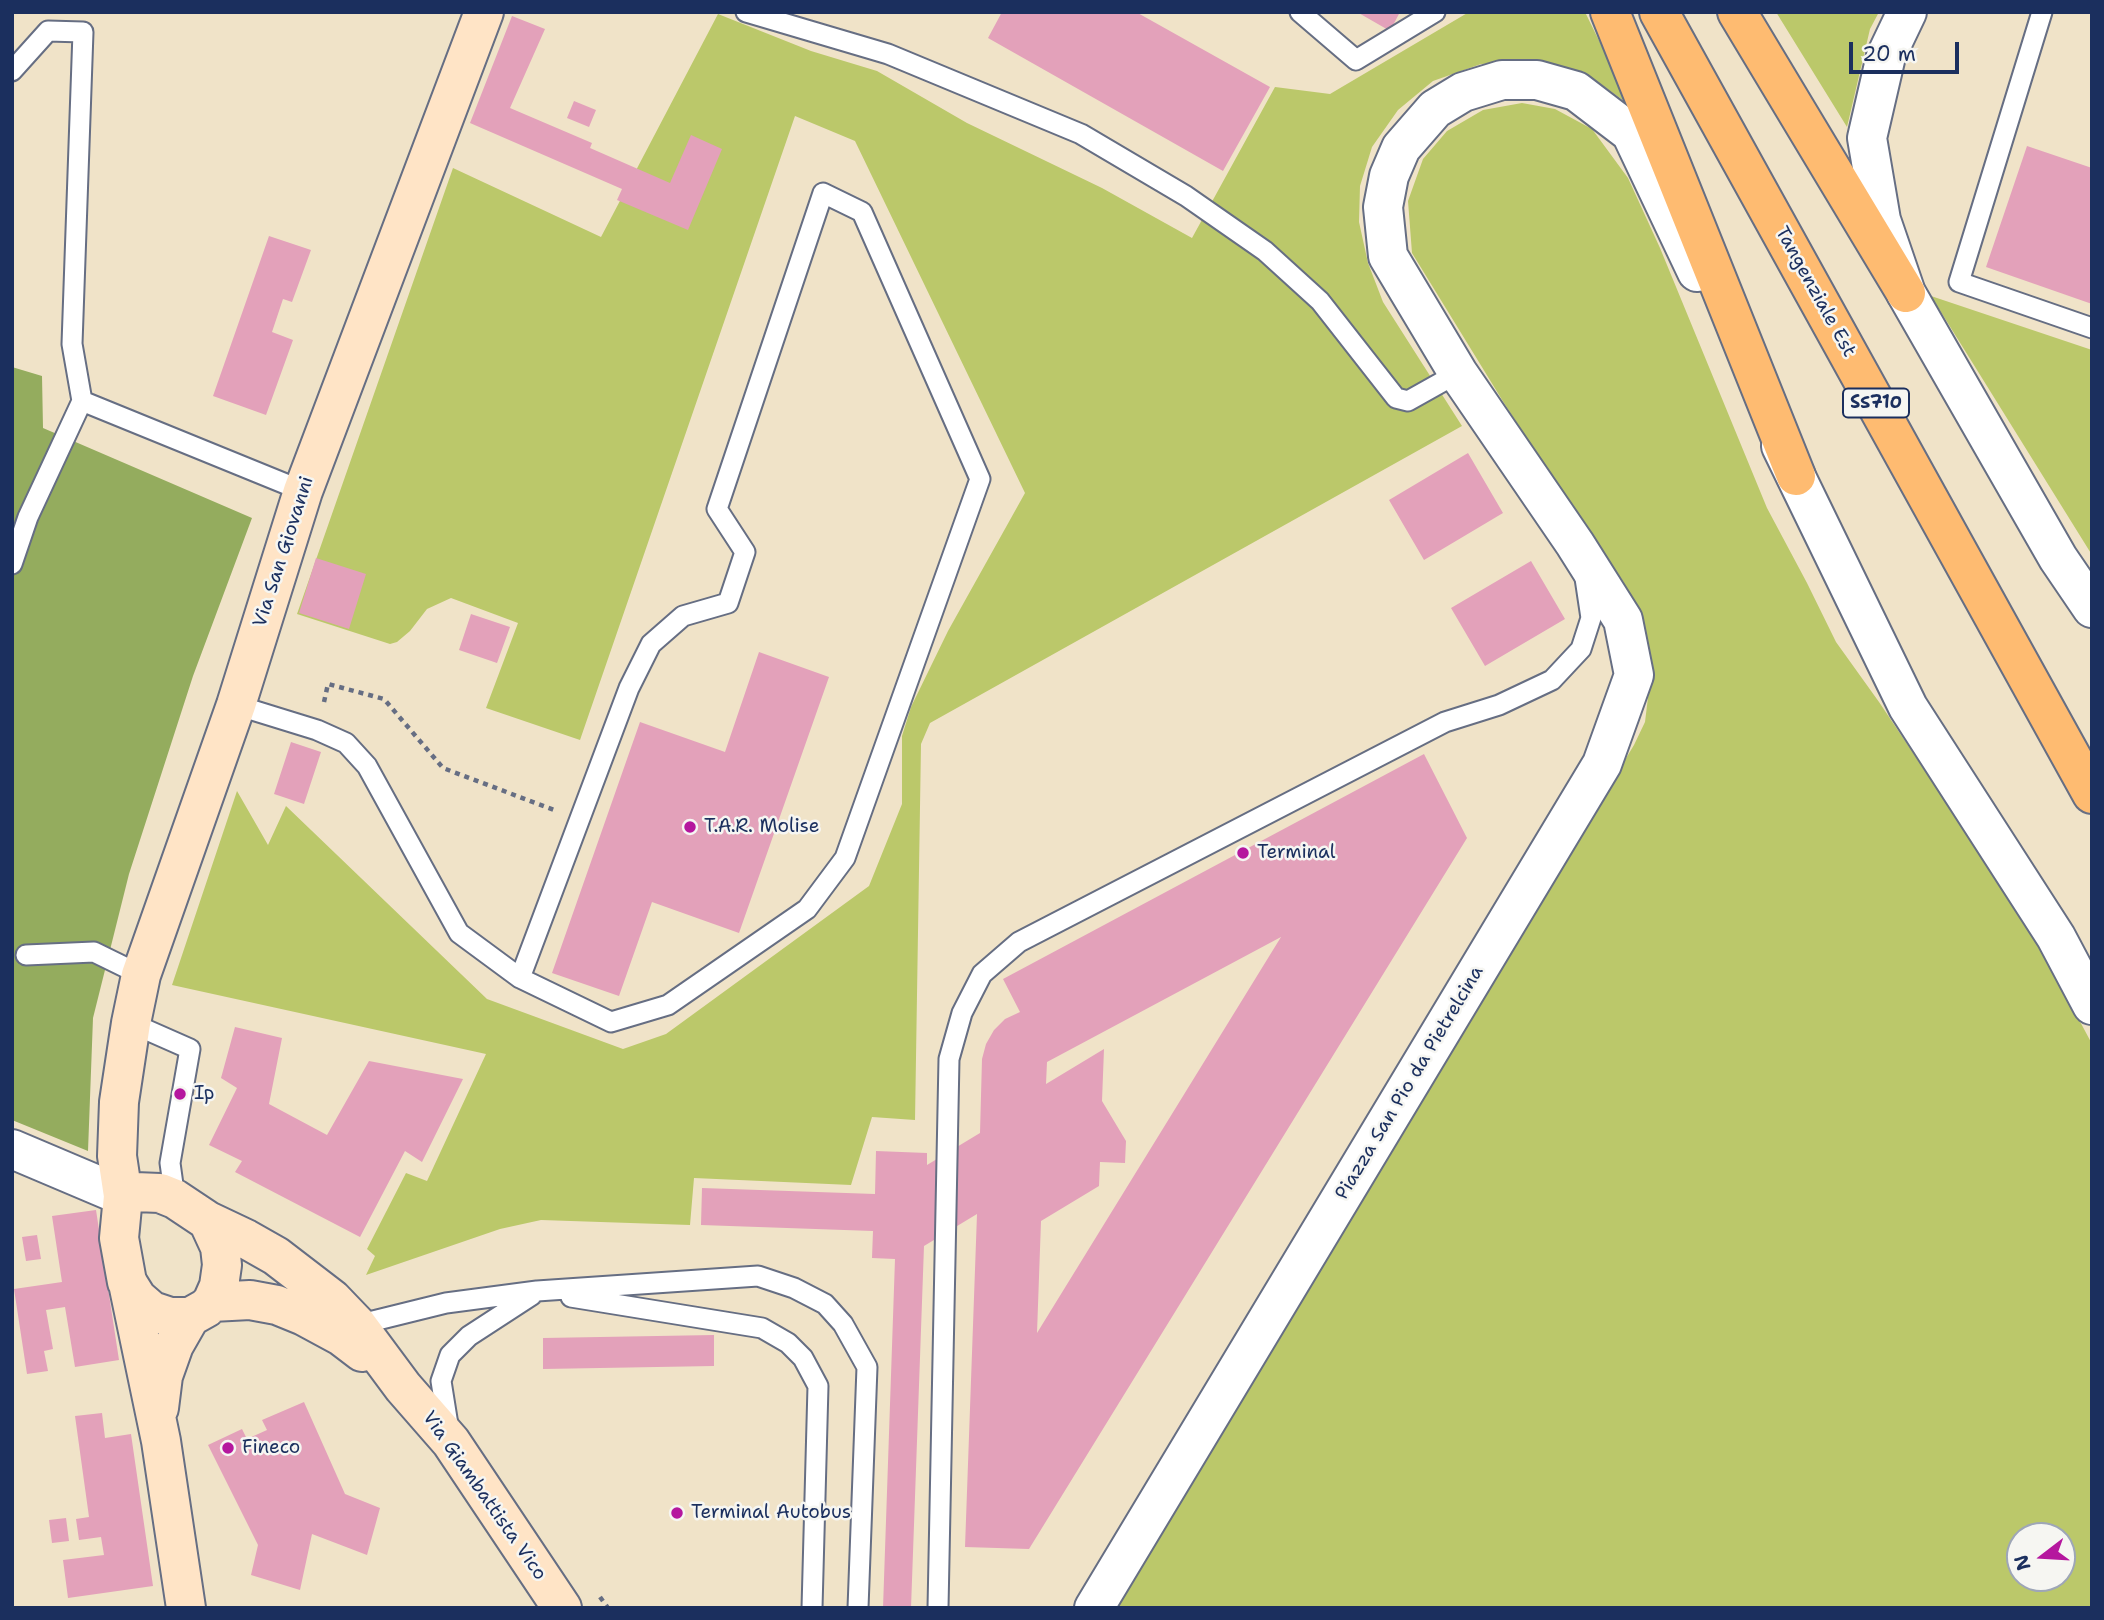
<!DOCTYPE html>
<html>
<head>
<meta charset="utf-8">
<style>
  body { margin:0 }
  #map { position:relative; width:2104px; height:1620px; overflow:hidden; background:#f0e3c8; font-family:"Shantell Sans",sans-serif }
  canvas { display:block }
  .frame { position:absolute; inset:0; border:14px solid #1b2f5e; pointer-events:none }
  .north { position:absolute; left:2006px; top:1522px; width:70px; height:70px; box-sizing:border-box; background:#f6f6f2; border:2px solid #9ea6b7; border-radius:50%; rotate:253deg; font-size:19px; font-weight:700; line-height:28px; text-align:center; color:#1b2f5e }
  .north::after { content:''; display:block; margin:auto; width:24px; height:32px; background:#b5179e; clip-path:polygon(50% 0,100% 100%,50% 72%,0 100%) }
  .scale { position:absolute; left:1849px; top:42px; width:110px; height:32px; box-sizing:border-box; border:4px solid #1b2f5e; border-top:0; padding-left:9px; font-size:21px; line-height:24px; white-space:nowrap; color:#1b2f5e; -webkit-text-stroke:5px #f6f6f2; paint-order:stroke }
</style>
</head>
<body>
<div id="map">
<canvas width="2104" height="1620"></canvas>
<div class="frame"></div>
<div class="north">N</div>
<div class="scale">20 m</div>
</div>
<script>
const g = document.querySelector('canvas').getContext('2d');
g.lineJoin = 'round';
function fillPath(path, color) {
  g.fillStyle = color;
  g.fill(path, 'evenodd');
}
function toPath(rows) {
  const path = new Path2D();
  for (const r of rows) {
    path.moveTo(r[0], r[1]);
    for (let i = 2; i < r.length; i += 2) path.lineTo(r[i], r[i + 1]);
  }
  return path;
}
function strokePath(path, color, width, dash) {
  g.strokeStyle = color;
  g.lineWidth = width;
  g.lineCap = dash ? 'butt' : 'round';
  g.setLineDash(dash || []);
  g.stroke(path);
}
function label(font, color, halo, rows, align = 'center') {
  g.font = font + ' "Shantell Sans",sans-serif';
  g.lineWidth = 5;
  g.setLineDash([]);
  g.textBaseline = 'middle';
  g.strokeStyle = halo;
  g.fillStyle = color;
  for (const [text, x, y, turn = 0] of rows) {
    g.save();
    g.translate(x, y);
    g.rotate((+turn || 0) * Math.PI / 180);
    g.textAlign = isNaN(turn) ? turn : align;
    if (halo) g.strokeText(text, 0, 0);
    g.fillText(text, 0, 0);
    g.restore();
  }
}
fillPath(toPath([
  [1469,12,1585,12,1631,106,1584,72,1536,62,1481,64,1433,81,1398,110,1372,147,1360,186,1359,222,1368,263,1383,302,1462,426,930,723,921,744,915,1120,872,1117,851,1185,694,1178,690,1225,541,1220,500,1229,366,1275,375,1256,367,1249,406,1173,427,1181,486,1054,172,985,237,791,268,845,286,806,487,999,623,1049,666,1034,869,886,902,804,902,736,911,707,948,631,1025,493,855,141,795,116,580,740,486,708,518,623,451,598,427,609,410,631,397,642,390,644,297,614,453,168,601,237,718,14,811,51,877,71,967,123,1102,188,1192,238,1275,87,1330,94],
  [1776,12,1879,12,1870,29,1847,127],
  [1522,103,1555,109,1592,129,1628,178,1660,248,1767,508,1807,583,1836,642,1879,702,1994,874,2053,971,2092,1044,2092,1608,1114,1608,1634,745,1645,722,1650,681,1645,633,1623,581,1587,531,1504,403,1412,253,1408,201,1423,159,1447,131,1483,110],
  [2020,1536,2062,1536,2062,1578,2020,1578],
  [1931,296,2092,350,2092,555]
]), '#bbc86a');
fillPath(toPath([
  [12,367,42,376,43,428,252,518,193,676,129,874,93,1018,88,1151,12,1120]
]), '#94ac5e');
fillPath(toPath([
  [1002,12,1136,12,1270,87,1223,171,988,38],
  [1357,12,1400,12,1390,31],
  [512,16,545,29,510,108,592,143,590,148,670,183,691,135,722,149,688,230,617,200,622,189,470,123],
  [574,101,596,110,589,127,567,118],
  [2027,146,2092,168,2092,304,1986,267],
  [269,236,311,250,292,302,283,299,272,332,293,340,266,415,213,396],
  [1468,453,1503,513,1424,560,1389,500],
  [316,558,366,574,349,629,299,613],
  [1531,561,1565,619,1485,666,1451,608],
  [471,614,510,627,497,663,459,650],
  [759,652,829,677,739,933,652,902,619,996,552,973,640,722,725,752],
  [291,742,321,752,304,804,274,794],
  [1424,754,1467,838,1029,1549,965,1547,977,1214,924,1246,911,1608,883,1608,895,1259,872,1258,873,1231,701,1225,702,1188,875,1194,876,1151,927,1153,927,1165,980,1133,982,1059,986,1044,994,1030,1005,1019,1020,1012,1003,979],
  [1281,937,1037,1333,1041,1221,1099,1186,1100,1162,1125,1163,1126,1141,1102,1101,1104,1049,1046,1084,1047,1062],
  [235,1027,282,1038,269,1104,327,1135,369,1061,463,1079,422,1162,405,1151,360,1237,235,1172,242,1161,209,1145,237,1088,221,1078],
  [96,1210,119,1360,75,1367,65,1307,46,1310,53,1349,44,1351,48,1371,27,1374,14,1289,62,1282,52,1216],
  [37,1235,41,1259,26,1261,22,1237],
  [714,1335,714,1366,543,1369,543,1338],
  [304,1402,345,1494,380,1508,367,1555,312,1534,300,1590,251,1575,258,1545,208,1445,242,1429,247,1439,267,1430,262,1420],
  [102,1413,105,1438,131,1434,153,1586,68,1598,63,1560,104,1555,101,1537,79,1540,76,1519,89,1517,75,1416],
  [66,1518,69,1541,52,1543,49,1520]
]), '#e3a1ba');
const lane = toPath([
  [746,12,888,54,1081,134,1186,196,1265,251,1320,301,1396,398,1408,401,1458,373],
  [1300,12,1356,60,1435,12],
  [2042,12,1959,282,2092,328],
  [12,71,48,31,83,32,72,344,82,401,303,491],
  [12,564,28,517,82,401],
  [236,705,317,730,346,743,367,766,459,933,520,978,611,1022,668,1005,807,909,845,858,980,479,862,212,823,193,717,509,745,552,728,603,683,616,651,644,629,688,520,978],
  [26,955,94,952,141,975],
  [131,1023,190,1049,170,1163,175,1199],
  [571,1297,762,1328,788,1343,803,1358,818,1386,812,1608],
  [357,1325,446,1303,537,1291,758,1276,794,1288,825,1304,843,1324,867,1367,858,1608],
  [449,1431,441,1381,450,1355,469,1336,532,1295],
  [938,1608,949,1059,962,1013,982,974,1019,942,1445,722,1499,705,1552,680,1581,649,1591,618,1585,578]
]);
const street = toPath([
  [1907,12,1886,56,1867,138,1881,220,1906,293,2058,558,2092,608],
  [1781,446,1908,707,2056,937,2092,1005],
  [12,1149,123,1196],
  [1094,1608,1602,764,1634,675,1623,620,1575,544,1458,373,1388,256,1383,207,1389,176,1401,148,1435,109,1463,92,1502,80,1537,80,1576,91,1631,133,1697,272]
]);
const secondary = toPath([
  [123,1196,135,1192,160,1193,175,1199,208,1221,220,1247,222,1265,219,1286,212,1302,206,1308,190,1317,170,1317,152,1311,137,1298,127,1282,119,1238,123,1196,117,1156,119,1102,131,1023,141,975,236,705,303,491,484,12],
  [208,1221,246,1239,276,1256,332,1299,357,1325,403,1387,451,1442,562,1608],
  [128,1283,161,1441,186,1608],
  [212,1302,250,1300,277,1305,304,1316,341,1336,362,1352],
  [159,1408,163,1376,174,1345,190,1317]
]);
const primary = toPath([
  [1610,12,1796,476],
  [1659,12,2092,794],
  [1737,12,1906,293]
]);
strokePath(lane, '#666e83', 23);
strokePath(street, '#666e83', 42);
strokePath(secondary, '#666e83', 42);
strokePath(primary, '#666e83', 42);
strokePath(toPath([
  [324,702,328,684,384,699,443,768,554,810],
  [600,1597,608,1608]
]), '#666e83', 4.5, [5, 5]);
strokePath(lane, '#fff', 19);
strokePath(street, '#fff', 38);
strokePath(secondary, '#ffe4c6', 38);
strokePath(primary, '#febb71', 38);
for (const [x, y, r, color] of [
  [690,827,7,"#b5179e"],
  [1243,853,7,"#b5179e"],
  [180,1094,7,"#b5179e"],
  [228,1448,7,"#b5179e"],
  [677,1513,7,"#b5179e"]
]) {
  const dot = new Path2D();
  dot.arc(x, y, r, 0, 2 * Math.PI);
  g.fillStyle = color;
  g.fill(dot);
  strokePath(dot, '#f6f6f2', 2.5);
}
for (const [x, y, w] of [
  [1876,403,66]
]) {
  const box = new Path2D();
  box.roundRect(x - w / 2, y - 14.5, w, 29, 5);
  g.fillStyle = '#f6f6f2';
  g.fill(box);
  strokePath(box, '#1b2f5e', 2);
}
label('bold 18px', '#1b2f5e', null, [
  ["SS710",1876,403]
]);
label('19px', '#1b2f5e', '#f6f6f2', [
  ["Tangenziale Est",1815,292,61],
  ["Via San Giovanni",284,552,-72],
  ["Piazza San Pio da Pietrelcina",1410,1083,-59],
  ["Via Giambattista Vico",484,1496,55]
]);
label('19px', '#1b2f5e', '#f6f6f2', [
  ["T.A.R. Molise",704,827],
  ["Terminal",1257,853],
  ["Ip",194,1094],
  ["Fineco",242,1448],
  ["Terminal Autobus",691,1513]
], 'left');
</script>
</body>
</html>
